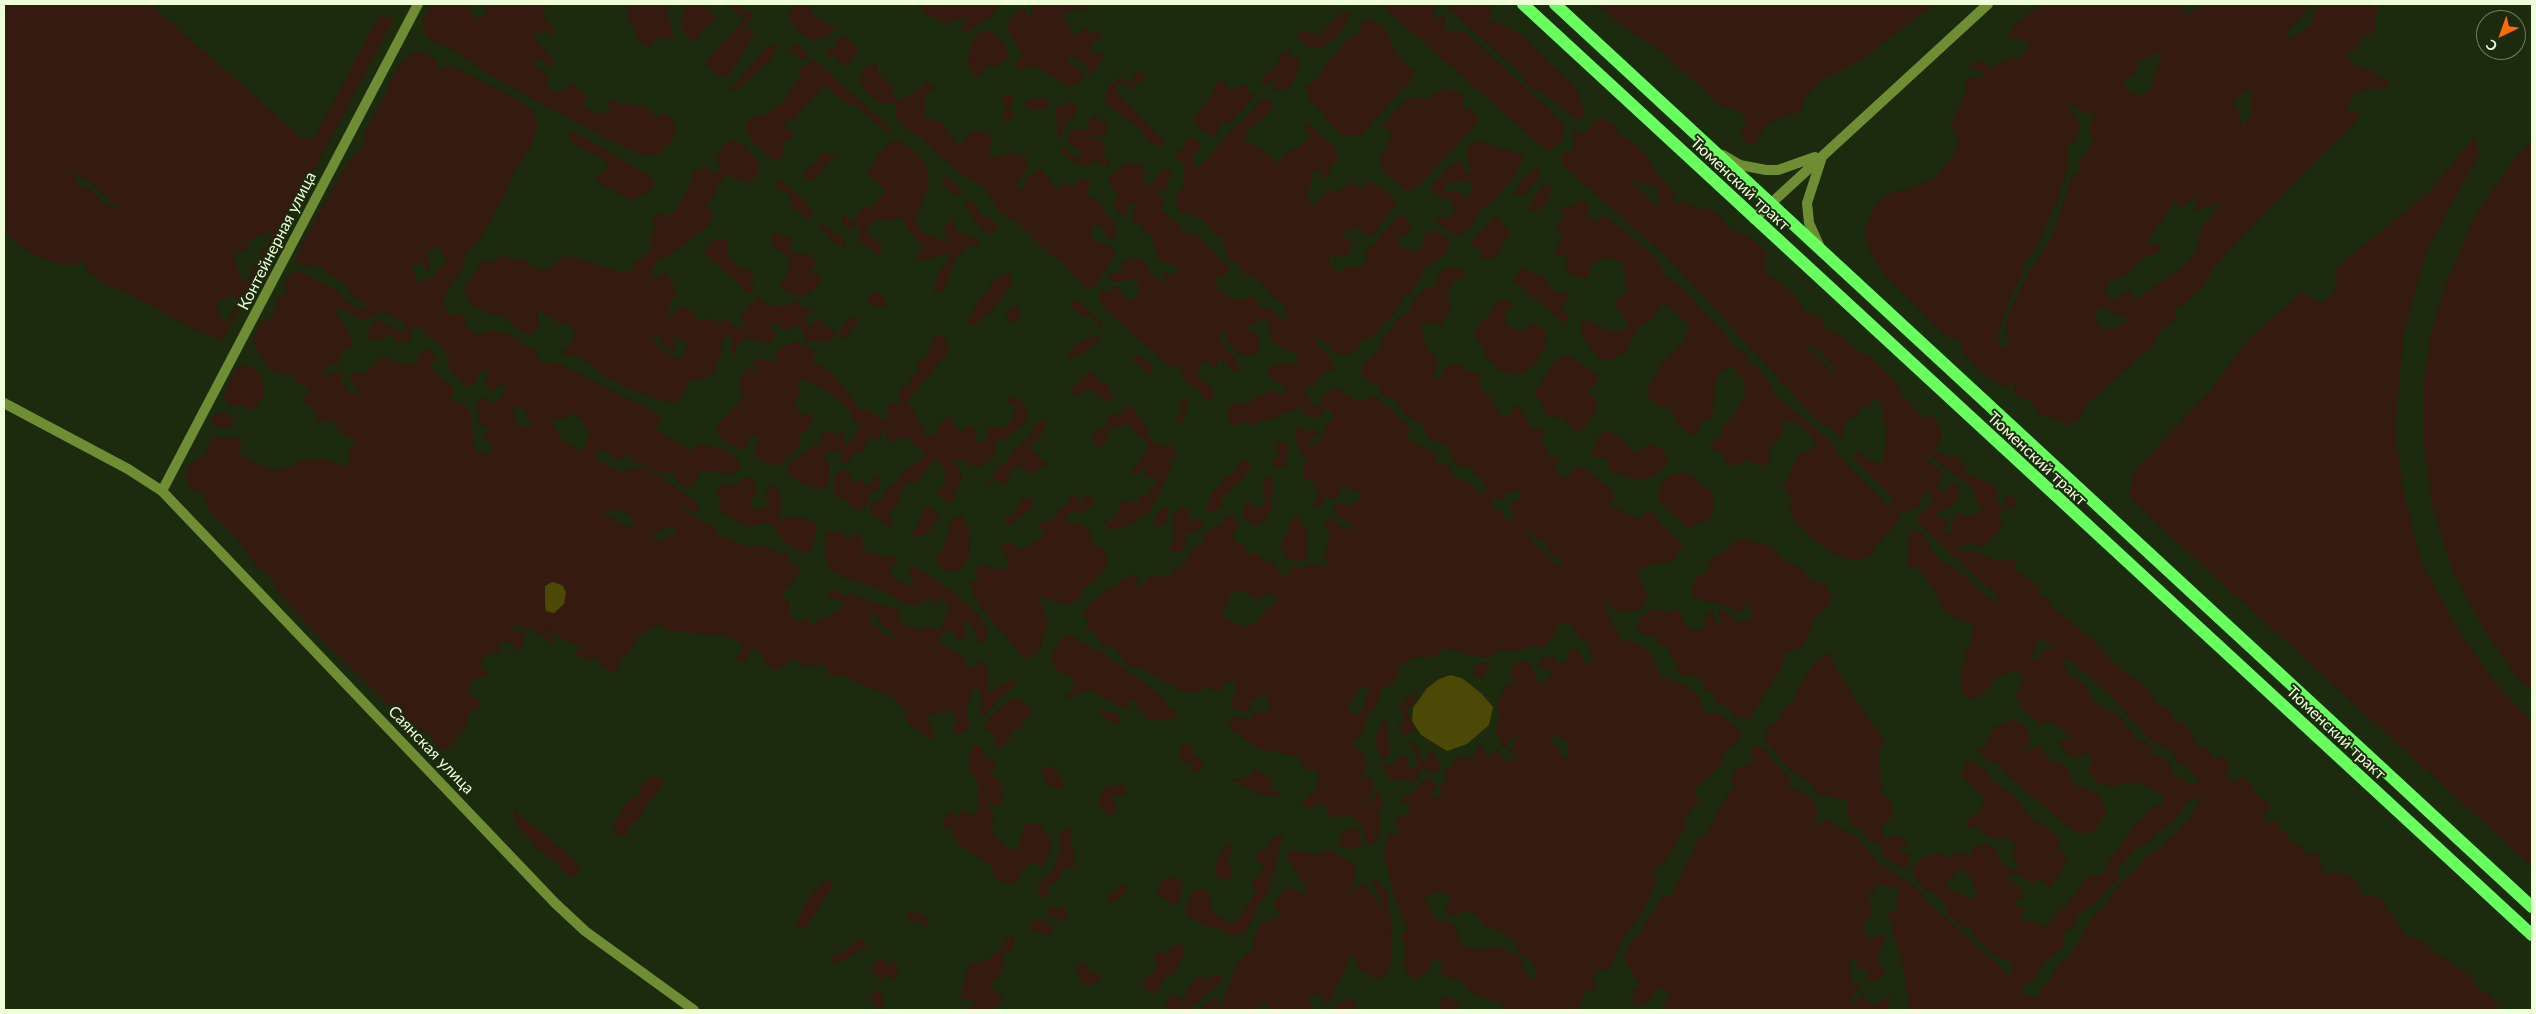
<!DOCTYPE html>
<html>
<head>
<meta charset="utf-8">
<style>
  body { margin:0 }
  #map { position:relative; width:2536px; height:1014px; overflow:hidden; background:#1c2a0e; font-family:Lato,sans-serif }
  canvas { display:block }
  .frame { position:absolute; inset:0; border:5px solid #eeffd7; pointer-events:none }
  .north { position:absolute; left:2476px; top:10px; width:50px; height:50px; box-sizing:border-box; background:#1c2a0e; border:1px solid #707f5e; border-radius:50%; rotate:222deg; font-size:14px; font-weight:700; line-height:20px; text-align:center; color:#eeffd7 }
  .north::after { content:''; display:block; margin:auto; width:18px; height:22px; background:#ff6a03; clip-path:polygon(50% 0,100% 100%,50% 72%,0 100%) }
</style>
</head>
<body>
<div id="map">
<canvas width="2536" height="1014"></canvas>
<div class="frame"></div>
<div class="north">С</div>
</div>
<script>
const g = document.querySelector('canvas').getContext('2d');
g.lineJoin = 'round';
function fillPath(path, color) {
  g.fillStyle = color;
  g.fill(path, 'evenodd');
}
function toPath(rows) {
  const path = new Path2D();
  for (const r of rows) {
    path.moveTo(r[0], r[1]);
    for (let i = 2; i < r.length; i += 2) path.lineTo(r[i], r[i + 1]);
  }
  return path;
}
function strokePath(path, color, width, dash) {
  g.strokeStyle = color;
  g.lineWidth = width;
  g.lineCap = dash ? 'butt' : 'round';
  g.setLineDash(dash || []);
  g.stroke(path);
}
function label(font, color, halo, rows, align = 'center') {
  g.font = font + ' Lato,sans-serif';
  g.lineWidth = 4;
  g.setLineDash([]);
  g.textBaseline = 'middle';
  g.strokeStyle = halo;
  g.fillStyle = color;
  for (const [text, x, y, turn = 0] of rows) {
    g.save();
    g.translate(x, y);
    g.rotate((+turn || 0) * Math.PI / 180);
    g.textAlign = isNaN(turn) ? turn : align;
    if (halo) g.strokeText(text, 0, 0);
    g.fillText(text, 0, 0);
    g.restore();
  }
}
fillPath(toPath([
  [4,4,150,4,303,139,315,137,379,15,394,19,248,295,221,341,190,327,133,296,104,284,86,269,85,261,74,265,55,263,27,252,4,232],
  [70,171,86,179,122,211,103,203,92,191,80,186],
  [272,231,269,243,259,256,249,279,243,281,236,266,235,253,246,250,250,240],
  [234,295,239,297,232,314,224,323,217,308,219,300],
  [431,4,468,4,468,9,477,19,485,15,485,7,482,4,546,4,545,11,539,17,546,19,554,30,549,38,546,27,542,35,536,30,533,37,555,62,550,67,535,56,535,66,549,77,547,88,555,93,564,90,571,82,587,96,582,106,598,114,610,112,607,101,648,107,656,117,666,113,674,122,676,135,658,154,645,156,611,141,496,79,451,49,433,42,424,33,422,22],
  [628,4,666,4,673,39,658,37,649,47,638,42,634,26,627,21],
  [682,4,702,4,716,17,693,42,684,32,680,21,685,13],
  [727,4,737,4,746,12,751,12,754,17,742,31,751,29,754,36,727,77,718,76,712,69,704,64,744,19],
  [794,4,812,4,810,7,814,15,835,28,826,37,811,41,795,28,789,16],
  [920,4,1000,4,990,17,966,32,960,30,969,16,945,24,925,13],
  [1037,4,1081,4,1090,12,1073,9,1062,15,1076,37,1087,26,1090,35,1097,29,1101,37,1092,43,1090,53,1107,53,1091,76,1085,64,1067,53,1070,63,1083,72,1082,81,1070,87,1035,66,1017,71,1015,64,1022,55,1007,27,1010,17,1019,9,1026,9,1028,16,1032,16,1031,8],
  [1380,4,1435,4,1433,18,1446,16,1446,31,1465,32,1551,111,1564,125,1563,139,1549,153],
  [1447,4,1488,4,1492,14,1488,20,1505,25,1521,35,1577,89,1585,116,1578,120,1538,90,1529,87,1518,71,1448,8],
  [1596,4,1934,4,1860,61,1821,80,1805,97,1801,111,1777,119,1764,127,1756,143,1746,144,1740,133,1746,124,1742,113,1720,106,1661,51,1623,26],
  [2043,4,2172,4,2185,6,2182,18,2200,5,2307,4,2306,12,2288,31,2285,41,2312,25,2313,9,2323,4,2378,4,2374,31,2361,39,2357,48,2346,56,2356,67,2369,69,2381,79,2391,81,2384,89,2369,88,2354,95,2346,111,2359,112,2357,121,2319,157,2214,266,2204,286,2176,310,2174,321,2161,330,2152,346,2085,406,2080,418,2067,426,2058,419,2041,416,2030,401,2015,396,2013,382,2005,387,1988,378,1962,353,1961,342,1943,334,1884,275,1870,252,1864,231,1875,205,1892,192,1910,189,1934,178,1953,157,1959,141,1951,125,1966,92,1965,82,1971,77,1984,77,1981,71,1970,67,1977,60,1992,68,2007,59,2022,56,2031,43,2008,36,2017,22],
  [2158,52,2162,56,2155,71,2151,89,2140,96,2130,92,2122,82,2134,75,2138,62],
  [2255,91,2249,103,2252,113,2243,128,2234,102,2242,93],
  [2066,101,2084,114,2094,112,2089,131,2093,143,2078,162,2082,169,2072,176,2051,239,2031,269,2010,310,2005,326,2010,344,2001,349,1997,336,2007,304,2024,271,2023,263,2034,252,2056,204,2067,169,2067,146,2076,141,2080,125],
  [2199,198,2193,211,2222,203,2200,230,2198,249,2184,266,2131,303,2132,291,2125,291,2115,301,2105,295,2108,282,2125,275,2146,257,2160,251,2158,244,2146,243,2175,201,2180,207],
  [2101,307,2116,314,2129,319,2114,329,2099,328,2094,313],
  [1352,12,1342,31,1322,48,1309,47,1297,38,1299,31,1309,31,1318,36,1341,13],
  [1369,18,1384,27,1399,57,1405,65,1415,69,1412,79,1360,136,1342,136,1308,98,1306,87,1321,75,1328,60,1352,36,1359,33,1359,25],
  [979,32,992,32,1005,44,1009,56,999,66,988,66,977,78,969,70,968,58,973,39],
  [844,36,859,50,845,67,833,56,826,55,827,49,837,47,835,41],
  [779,44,771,59,738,89,729,91,765,49],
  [798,44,805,49,808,59,800,59,787,48],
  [1291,49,1289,57,1299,58,1298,74,1286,90,1272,90,1276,81,1261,85,1263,75,1275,67,1282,53],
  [422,51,437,60,438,69,449,65,517,99,534,111,537,125,532,146,515,169,504,196,478,243,466,252,464,265,443,300,449,316,460,313,466,320,466,328,478,335,490,330,512,335,526,346,534,348,540,362,558,363,653,411,663,421,654,428,689,450,703,444,720,448,737,458,742,468,731,475,700,470,697,480,690,488,678,483,672,473,660,473,633,461,625,453,619,461,604,451,595,452,601,462,620,473,635,467,650,470,680,490,695,501,699,508,697,514,679,503,690,515,717,528,718,535,750,547,762,545,780,553,789,553,790,563,803,571,795,576,792,585,781,594,790,602,790,615,800,622,807,617,813,627,819,618,827,618,838,610,843,604,842,600,832,598,826,591,832,589,846,596,852,593,868,601,900,610,898,620,909,627,922,631,925,626,939,630,947,616,949,605,940,597,937,605,928,598,917,605,904,604,890,594,861,582,844,578,827,567,825,545,827,532,840,531,850,540,857,531,863,543,862,553,872,551,881,558,890,554,900,560,891,565,891,576,906,585,915,581,907,570,913,566,951,590,978,614,987,630,985,642,979,643,974,629,965,619,965,638,959,640,951,629,944,632,938,640,946,648,963,656,966,667,973,667,982,660,989,673,987,686,989,694,1004,683,1015,678,1017,684,1003,695,983,717,980,713,983,703,981,692,973,688,966,711,970,725,964,733,952,734,956,718,951,711,929,714,927,721,932,725,933,741,908,724,905,719,905,710,894,698,840,675,830,675,823,664,813,667,800,665,795,658,775,671,764,662,762,655,752,646,746,661,738,662,733,655,742,654,742,645,732,637,669,631,662,625,652,627,636,638,634,646,620,660,620,668,613,672,604,668,596,657,590,661,575,655,575,651,581,648,543,628,555,637,552,644,537,632,514,624,511,629,519,633,525,630,524,641,518,652,512,643,500,642,499,653,485,655,480,668,488,672,486,678,477,677,468,687,472,697,481,700,481,707,467,714,468,724,448,749,439,750,431,737,393,709,313,630,279,593,270,577,256,566,234,535,209,510,202,491,192,490,186,480,186,467,205,455,212,438,238,437,241,442,240,455,273,471,291,467,302,459,329,460,343,467,350,459,349,449,358,441,342,435,332,420,319,422,312,407,302,401,309,392,306,385,296,384,293,373,284,375,270,370,260,356,253,341,260,322,274,316,275,302,285,292,287,276,297,270,338,291,344,300,360,309,368,308,364,302,350,295,346,285,328,274,320,265,306,267,296,262,302,244,343,170,355,153,364,146,365,130,388,91,389,82,400,64,413,53],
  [438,246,446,261,432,278,415,282,416,272,409,266,421,264,428,271,430,263,427,253],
  [338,308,365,321,382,311,405,323,405,333,388,326,378,318,371,325,367,339,379,340,389,335,398,343,411,341,412,328,422,328,448,356,449,369,465,386,476,383,481,371,488,370,485,383,490,391,504,384,506,391,498,401,491,403,483,397,475,404,480,416,477,422,491,430,482,437,493,445,489,455,475,452,470,411,462,403,450,400,454,389,433,370,431,363,438,358,428,349,419,352,417,365,393,362,383,356,365,373,356,372,349,377,355,387,363,395,350,393,341,381,341,371,320,376,329,366,340,362,341,351,352,347,352,339,336,312],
  [514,406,525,410,528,421,533,427,518,426,513,414],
  [573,413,584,422,589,435,583,452,564,442,549,419,560,420],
  [618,509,632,516,634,525,627,527,603,513],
  [674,526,676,537,665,536,662,543,657,540,651,531,660,533,663,528],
  [867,609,877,617,882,625,899,638,886,636,872,624],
  [814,59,892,130,887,132,857,106,847,104,825,85,797,115,796,120,787,120,786,128,795,134,788,141,781,142,785,150,779,161,771,159,751,140,746,131,746,123,755,116,768,114,784,100,797,81,801,69],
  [877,64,878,74,894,88,891,94,899,101,919,89,927,81,936,89,924,95,926,119,942,122,958,147,973,131,985,131,992,138,989,154,996,157,1012,152,1026,156,1027,168,1015,186,1022,191,1026,178,1042,169,1057,190,1065,183,1073,188,1079,180,1091,180,1085,193,1097,201,1104,208,1105,215,1114,220,1116,232,1113,241,1107,237,1102,226,1093,225,1091,236,1100,244,1110,245,1115,254,1094,287,1086,289,1062,262,1051,256,1018,223,1000,213,987,191,978,183,965,177,937,154,922,138,909,131,895,117,895,103,881,103,871,96,860,84,862,68],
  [1137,71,1146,71,1143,79,1131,89,1120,82,1116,91,1164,142,1162,147,1149,142,1141,130,1104,102,1109,84,1116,84,1117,76,1130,84],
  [1217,80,1226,83,1228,92,1235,87,1247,85,1249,94,1257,93,1229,124,1220,122,1216,137,1206,134,1192,120,1209,99,1216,87],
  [1442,89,1460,92,1464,98,1464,109,1472,110,1479,117,1473,129,1415,189,1406,191,1381,169,1380,154,1387,149,1391,132,1382,126,1406,99,1429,97],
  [1003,95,1014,95,1010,109,1015,117,1005,123,1001,116,1006,107,1001,100],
  [1045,97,1049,103,1046,110,1026,110,1025,100],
  [1262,99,1271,100,1273,109,1259,122,1247,129,1245,142,1256,145,1278,163,1288,151,1298,149,1306,140,1312,139,1304,130,1309,124,1335,148,1339,162,1332,163,1329,175,1322,179,1319,168,1311,173,1311,186,1305,196,1314,206,1327,190,1337,192,1353,182,1361,190,1367,182,1378,185,1393,197,1396,204,1372,236,1367,236,1356,227,1351,232,1343,229,1344,237,1352,243,1349,254,1337,258,1330,254,1329,263,1339,274,1349,266,1360,267,1368,261,1364,254,1372,245,1376,245,1378,239,1400,214,1409,220,1412,229,1405,235,1398,236,1399,247,1416,251,1425,245,1422,238,1428,232,1438,232,1449,239,1448,250,1432,265,1425,266,1419,281,1409,295,1402,295,1402,303,1373,337,1361,341,1356,352,1343,355,1332,351,1324,340,1313,337,1320,348,1328,354,1335,369,1323,373,1314,387,1305,385,1307,396,1312,404,1320,408,1322,396,1337,388,1354,399,1364,399,1375,396,1409,426,1408,440,1435,453,1436,462,1449,466,1455,478,1470,482,1480,494,1486,490,1482,479,1474,474,1472,467,1463,468,1454,463,1449,449,1444,444,1430,439,1422,425,1403,413,1396,400,1382,396,1377,384,1365,380,1361,367,1379,350,1382,339,1399,317,1410,312,1410,305,1423,290,1435,286,1437,277,1446,267,1458,268,1467,275,1454,281,1447,295,1451,307,1442,326,1430,322,1420,324,1426,347,1438,361,1433,379,1438,379,1446,367,1459,363,1468,372,1480,374,1479,387,1489,396,1500,414,1507,417,1512,412,1512,406,1516,405,1530,423,1530,430,1541,428,1545,433,1541,441,1549,452,1547,459,1559,457,1555,467,1559,476,1566,477,1575,468,1584,468,1614,491,1614,499,1609,505,1638,519,1647,512,1655,513,1662,526,1683,544,1676,557,1664,564,1653,564,1638,571,1641,585,1648,596,1641,609,1625,612,1615,610,1603,602,1612,624,1620,634,1618,642,1628,639,1647,649,1656,664,1660,676,1687,686,1700,697,1704,714,1720,713,1741,732,1737,743,1724,751,1722,764,1693,791,1699,801,1686,816,1686,826,1666,860,1654,870,1656,883,1642,913,1624,937,1609,969,1599,970,1593,978,1596,991,1586,989,1579,1010,1503,1010,1501,1003,1473,994,1463,983,1450,977,1440,976,1443,962,1434,958,1428,970,1418,980,1407,974,1404,963,1405,948,1402,935,1407,928,1393,893,1384,851,1389,834,1401,833,1395,819,1409,814,1410,806,1402,802,1404,795,1412,795,1417,786,1428,778,1436,784,1432,797,1441,798,1440,784,1447,781,1445,770,1451,766,1455,759,1468,756,1471,761,1479,743,1489,758,1495,749,1502,755,1504,762,1514,761,1519,754,1509,756,1514,744,1515,735,1508,742,1507,748,1500,746,1500,739,1495,732,1499,719,1497,703,1505,686,1515,684,1510,671,1517,662,1529,662,1538,682,1546,681,1554,672,1537,665,1542,658,1554,657,1559,664,1568,660,1568,653,1576,648,1585,663,1594,662,1588,649,1592,643,1583,641,1568,622,1559,623,1556,634,1542,648,1529,646,1515,652,1499,650,1491,657,1473,656,1444,647,1436,656,1412,658,1397,669,1397,679,1389,686,1382,688,1378,704,1368,715,1361,736,1351,742,1365,755,1367,767,1360,776,1373,779,1373,790,1366,809,1379,791,1383,802,1378,813,1381,825,1377,839,1369,846,1361,825,1350,816,1331,817,1322,802,1310,809,1300,805,1315,790,1320,779,1315,770,1305,769,1298,756,1267,751,1253,746,1232,729,1228,717,1250,719,1255,712,1266,712,1271,707,1264,694,1249,702,1251,710,1241,712,1230,706,1236,693,1236,682,1226,681,1218,692,1206,687,1195,693,1183,692,1140,668,1131,668,1112,647,1102,645,1095,633,1086,629,1088,621,1083,614,1090,603,1110,587,1116,588,1122,580,1135,573,1139,574,1136,587,1145,584,1148,575,1171,577,1174,570,1185,564,1187,555,1196,546,1204,544,1204,535,1215,525,1222,525,1226,515,1234,515,1239,527,1233,532,1236,544,1244,543,1248,554,1258,554,1265,562,1273,563,1284,579,1292,566,1302,569,1309,564,1320,567,1329,565,1324,557,1330,533,1323,524,1330,516,1340,526,1351,530,1352,524,1337,517,1333,509,1338,503,1351,505,1359,500,1360,492,1343,486,1335,500,1326,496,1320,507,1313,506,1318,491,1313,482,1303,478,1303,464,1308,458,1300,453,1295,434,1298,425,1306,432,1314,429,1319,433,1308,442,1314,447,1325,432,1325,424,1333,420,1333,412,1324,407,1320,417,1306,416,1300,405,1292,412,1284,412,1274,420,1263,419,1255,425,1244,422,1235,426,1227,419,1228,408,1236,402,1245,405,1258,396,1273,390,1281,395,1288,389,1267,375,1269,366,1297,363,1297,352,1281,349,1269,337,1270,323,1262,319,1246,328,1258,336,1260,349,1252,356,1239,354,1227,342,1225,331,1218,333,1223,346,1233,355,1239,368,1234,374,1227,363,1218,359,1218,369,1205,361,1199,368,1198,377,1211,388,1215,397,1207,402,1196,388,1188,384,1181,376,1181,366,1177,363,1172,369,1105,309,1099,299,1101,289,1109,292,1117,285,1125,298,1133,301,1138,292,1138,279,1113,282,1107,279,1114,272,1121,274,1122,263,1130,257,1144,260,1151,274,1163,284,1164,272,1173,275,1177,273,1177,267,1158,260,1152,235,1143,231,1142,223,1132,225,1135,203,1128,203,1127,215,1120,216,1113,205,1118,196,1109,184,1110,176,1127,162,1140,165,1145,172,1143,182,1152,186,1156,176,1167,168,1172,172,1167,182,1167,189,1155,191,1164,201,1161,210,1178,223,1184,232,1195,233,1231,269,1223,277,1215,277,1218,289,1229,297,1241,301,1250,296,1257,299,1259,308,1274,310,1279,318,1288,319,1285,305,1275,299,1255,277,1243,273,1237,262,1229,260,1224,248,1222,237,1215,234,1199,216,1191,217,1188,212,1180,213,1175,203,1177,195,1185,182,1183,173,1186,164,1176,159,1176,152,1184,148,1184,141,1190,137,1199,142,1201,151,1193,153,1193,166,1199,168,1234,127,1240,124],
  [1519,491,1520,497,1510,506,1515,521,1506,519,1502,511,1493,508,1491,500,1495,498,1504,501,1505,493],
  [1528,530,1534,537,1544,542,1549,552,1565,564,1556,565,1534,544,1529,536,1523,532],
  [1242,590,1257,599,1269,593,1280,598,1266,609,1256,622,1243,626,1226,619,1222,609,1230,602,1229,592],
  [1361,687,1368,687,1365,702,1363,710,1355,716,1350,711,1350,702],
  [1559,736,1567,742,1570,753,1566,759,1561,755,1560,749,1552,743,1552,737],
  [1437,893,1450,895,1445,914,1457,915,1464,910,1477,915,1485,927,1503,932,1508,938,1514,940,1517,951,1533,963,1538,975,1532,979,1523,968,1519,955,1508,951,1494,946,1479,950,1459,944,1458,930,1449,922,1435,920,1424,896],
  [1068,102,1078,106,1073,119,1065,123,1064,130,1058,139,1056,108],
  [1100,114,1095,121,1105,122,1108,128,1101,138,1095,133,1094,139,1102,141,1106,149,1102,157,1110,158,1110,168,1094,161,1088,167,1069,160,1061,152,1063,146,1072,156,1078,157,1083,154,1066,140,1071,131,1078,129,1088,130,1088,122,1094,115],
  [1602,118,1614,124,1619,135,1636,144,1646,155,1654,170,1672,189,1675,204,1686,201,1698,209,1708,208,1722,218,1728,227,1736,233,1747,235,1767,254,1764,262,1766,272,1795,295,1806,313,1820,316,1827,331,1840,334,1858,350,1870,357,1898,385,1899,393,1911,403,1920,416,1935,417,1941,430,1942,440,1935,449,1948,458,1952,454,1959,457,1966,466,1964,472,1996,486,1999,508,2006,503,2006,496,2013,493,2017,507,2007,508,1999,514,1998,519,2003,525,1994,537,1982,547,1967,543,1961,547,1956,545,1959,551,1978,552,1994,560,2015,560,2016,570,2039,587,2041,599,2048,596,2051,606,2093,640,2119,668,2146,687,2159,706,2169,708,2174,722,2184,723,2193,735,2196,746,2207,748,2213,758,2223,758,2230,766,2225,776,2235,783,2242,775,2259,796,2271,805,2264,815,2263,824,2275,820,2282,831,2290,836,2291,844,2300,844,2306,854,2316,852,2322,862,2321,873,2336,872,2349,875,2360,886,2361,896,2374,895,2381,900,2406,935,2426,943,2437,955,2445,958,2470,976,2476,987,2490,995,2501,1010,1909,1010,1904,970,1888,914,1898,908,1897,888,1876,884,1876,896,1870,889,1869,904,1874,915,1865,919,1864,933,1871,942,1876,935,1885,935,1883,945,1879,952,1878,964,1886,971,1879,980,1866,982,1868,970,1858,969,1855,956,1849,965,1853,986,1857,982,1861,986,1849,999,1855,1003,1862,993,1872,1006,1893,994,1888,1001,1890,1010,1662,1010,1661,1009,1670,996,1663,988,1656,990,1648,1003,1636,1006,1633,999,1634,989,1641,986,1632,975,1632,968,1625,962,1627,949,1633,938,1641,933,1646,919,1656,909,1661,899,1673,894,1676,883,1683,874,1684,865,1693,853,1696,841,1706,835,1728,793,1735,789,1730,779,1737,768,1754,763,1751,751,1756,745,1767,751,1773,761,1791,779,1788,788,1800,790,1816,803,1817,816,1814,823,1822,824,1827,818,1841,829,1853,834,1879,862,1920,891,1929,903,2010,976,2012,971,2010,961,1997,957,1981,943,1969,928,1963,928,1948,915,1945,903,1936,894,1925,890,1916,880,1913,868,1922,857,1939,854,1949,857,1957,852,1969,855,1976,846,1986,844,1997,851,2000,860,2011,871,2019,870,2013,857,2015,844,2007,838,1996,839,1981,833,1979,826,1967,829,1966,822,1981,809,1985,798,1962,776,1963,763,1972,761,1987,772,1993,782,2012,793,2032,820,2044,824,2059,838,2058,848,2067,856,2061,873,2049,887,2040,879,2032,883,2019,876,2010,876,2001,873,2022,889,2024,897,2016,900,2015,906,2023,907,2022,922,2034,921,2045,928,2061,909,2068,907,2068,902,2088,876,2102,875,2109,861,2132,829,2152,807,2163,804,2163,796,2141,784,2127,782,2112,787,2098,783,2087,770,2093,761,2088,752,2076,759,2065,753,2058,743,2070,738,2060,727,2048,722,2039,724,2024,710,2016,696,2025,676,2014,671,1997,677,1982,695,1969,700,1961,692,1962,666,1967,659,1964,655,1971,642,1974,624,1959,620,1942,610,1938,595,1917,567,1906,566,1910,550,1907,544,1913,529,1925,535,1931,550,1945,563,1955,568,1994,602,2000,599,1917,522,1919,515,1925,511,1933,499,1927,489,1918,506,1906,513,1898,510,1901,518,1867,557,1856,562,1838,556,1816,542,1794,520,1790,509,1792,499,1783,487,1799,453,1811,450,1816,442,1808,432,1796,423,1781,420,1783,432,1770,449,1770,462,1762,466,1747,461,1730,466,1725,461,1723,452,1713,450,1712,442,1721,435,1721,428,1735,413,1745,393,1744,377,1735,374,1735,365,1720,372,1716,381,1712,417,1700,423,1699,433,1692,436,1676,421,1669,408,1657,406,1649,398,1646,389,1661,365,1683,342,1690,326,1678,315,1663,303,1653,318,1638,327,1627,350,1613,360,1600,359,1587,344,1581,336,1582,322,1590,320,1599,328,1617,332,1628,329,1626,319,1615,306,1617,298,1627,290,1623,263,1610,257,1591,264,1588,278,1576,278,1566,272,1567,258,1553,253,1561,240,1560,232,1554,225,1565,219,1559,207,1575,206,1579,199,1589,203,1586,218,1598,221,1604,215,1641,244,1656,259,1666,276,1684,289,1698,306,1725,333,1732,346,1747,354,1746,363,1758,367,1777,396,1831,442,1841,457,1887,505,1893,503,1890,495,1852,457,1858,451,1868,461,1883,463,1887,427,1881,421,1884,414,1879,400,1873,398,1869,408,1860,406,1857,417,1850,418,1844,425,1844,435,1841,438,1832,428,1819,423,1667,257,1562,165,1562,152,1573,150,1574,130,1583,135,1590,128,1592,122],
  [1629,178,1641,184,1655,186,1661,205,1652,204,1647,195,1633,185],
  [1809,345,1823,353,1835,370,1835,375,1806,346],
  [1928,455,1966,482,1976,493,1976,500,1983,510,1971,516,1956,513,1952,523,1951,531,1943,531,1948,521,1934,514,1947,510,1958,501,1959,487,1951,484,1944,493,1938,488,1938,483,1943,481,1941,472,1927,460],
  [2039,638,2057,647,2043,649,2038,660,2031,660],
  [2062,658,2071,661,2113,698,2136,725,2155,743,2171,750,2177,762,2188,768,2199,783,2190,784,2175,775,2168,761,2152,754,2150,745,2137,739,2116,712,2110,713,2092,700,2087,687,2076,678,2069,676],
  [2201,796,2191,816,2176,833,2160,848,2148,855,2131,875,2121,881,2104,907,2091,919,2070,956,2059,964,2051,979,2041,987,2039,998,2025,995,2022,986,2034,980,2043,963,2064,946,2063,932,2073,927,2078,914,2094,904,2119,878,2118,868,2136,847,2148,843,2156,834,2174,821,2183,811,2183,804],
  [1955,871,1965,871,1972,880,1977,895,1971,899,1948,887,1946,881,1953,878],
  [571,130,652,177,654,185,647,193,633,200,600,184,597,178,608,165,605,160,571,142,568,134],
  [2475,136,2479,154,2427,249,2403,336,2395,432,2403,490,2422,564,2461,635,2499,687,2532,721,2532,867,2154,521,2129,496,2134,471,2208,393,2250,337,2303,292,2321,303,2334,293,2337,267,2429,192],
  [732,140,743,145,760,164,756,175,749,183,725,175,717,187,714,197,704,208,712,210,710,225,667,257,660,258,652,269,649,278,667,273,673,284,676,295,669,304,669,318,681,306,689,309,700,321,711,318,719,323,725,318,736,328,746,328,740,315,759,296,770,306,786,306,797,299,800,308,814,308,805,318,809,327,818,318,836,334,827,342,806,342,802,329,792,326,786,332,776,323,769,327,776,334,771,344,747,338,738,344,734,353,730,354,733,340,728,334,722,341,721,356,713,374,694,382,687,380,686,391,675,403,661,401,623,386,602,374,582,358,569,356,561,352,571,344,575,331,569,323,559,323,537,309,539,327,533,335,517,329,503,316,489,314,471,305,464,288,484,259,492,263,500,255,513,260,522,258,537,270,548,270,562,257,572,256,619,272,631,272,635,261,646,256,652,248,650,240,655,227,652,219,656,213,667,216,676,211,691,182,692,172,704,166,716,175,720,169,717,158,722,146],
  [659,335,662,346,672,351,676,346,673,336,685,342,686,354,678,359,656,346,653,336],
  [1480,140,1502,150,1516,151,1524,158,1515,175,1493,201,1477,213,1473,226,1459,236,1445,229,1435,219,1451,216,1455,211,1451,200,1442,198,1431,190,1434,182,1440,179,1442,173,1456,161,1462,161,1463,172,1472,173,1466,155,1469,145],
  [1455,182,1469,182,1473,188,1468,197,1454,191,1442,193,1445,184],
  [891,141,902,141,926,162,929,184,916,218,921,231,948,243,944,227,954,219,956,231,980,240,980,244,967,247,954,261,944,291,934,295,937,275,951,257,947,253,922,261,915,257,924,249,905,225,900,216,890,222,878,217,866,230,883,249,879,256,858,240,861,231,858,225,848,229,841,222,844,216,852,222,866,206,870,209,886,191,867,173,879,153],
  [2532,141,2532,691,2519,680,2485,631,2453,573,2432,504,2423,438,2424,379,2431,331,2447,280,2476,214,2510,165],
  [825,153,836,155,815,179,806,180,803,177,811,164,816,164,819,156],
  [1535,167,1542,174,1524,195,1513,196,1521,181],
  [946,176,956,184,963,193,956,196,942,185],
  [775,180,779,180,800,196,813,211,809,221,789,204,793,200,786,192,776,189],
  [1547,183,1553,186,1547,203,1535,212,1529,209,1535,196],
  [970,199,978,207,980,216,987,215,999,227,996,232,986,233,974,220,964,203],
  [1498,214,1501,222,1510,232,1500,248,1496,258,1483,259,1480,248,1474,247,1471,241],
  [819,221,844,239,847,250,839,244,834,244,820,226],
  [773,233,784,233,791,239,789,250,801,255,807,253,818,262,809,272,819,275,820,284,807,295,793,295,782,288,781,282,790,270,790,259,774,247,771,241],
  [715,239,728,240,728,257,737,266,752,271,754,292,749,294,704,252],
  [1527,268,1537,276,1545,276,1551,290,1568,295,1562,309,1570,317,1564,323,1514,281,1518,271],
  [1009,272,1013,283,990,313,972,326,967,322,980,298,989,290,991,281],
  [875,290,886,298,885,307,875,306,866,300],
  [1504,298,1515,307,1504,311,1507,325,1521,332,1531,322,1545,330,1546,345,1535,364,1521,375,1502,372,1487,359,1481,343,1473,336,1479,324,1490,315,1493,306],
  [1077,301,1100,321,1103,329,1088,315,1080,315,1068,304],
  [1018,305,1021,315,1018,322,1007,321,1006,312],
  [856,316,857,325,852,327,847,338,841,338,840,330,850,318],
  [943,334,947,344,947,354,905,403,912,407,916,417,925,429,924,436,935,436,940,423,949,416,960,431,971,425,977,432,974,444,988,440,988,428,1004,427,1013,418,1016,406,1007,402,1012,396,1020,401,1027,410,1026,422,1005,440,996,441,995,456,980,468,975,464,968,467,964,460,953,461,962,474,961,482,956,490,956,498,948,504,936,492,946,481,944,466,935,459,916,482,905,483,898,503,888,515,894,521,891,528,870,512,870,505,882,499,888,487,899,480,904,470,920,461,926,453,917,447,910,439,901,437,892,442,887,440,886,426,878,440,867,437,863,452,852,455,847,464,840,462,842,452,828,451,825,458,830,467,830,481,823,489,804,485,788,474,787,466,814,445,823,445,820,437,830,430,837,436,843,430,845,436,843,444,851,441,857,432,859,423,852,420,852,412,833,395,804,379,797,383,801,393,794,402,800,415,814,414,809,429,801,432,799,446,785,460,775,466,759,460,754,453,759,438,752,434,747,445,740,450,726,442,717,434,717,426,743,397,739,388,741,376,747,367,757,373,752,362,760,358,777,362,776,352,783,345,798,342,814,350,814,364,822,365,834,375,859,409,871,411,881,420,887,420,887,403,901,403,898,391,905,385,912,385,909,376,918,374,917,363,928,356,932,338],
  [1099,335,1099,339,1081,355,1067,359,1075,344],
  [1137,354,1152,365,1151,376,1132,359],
  [1569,355,1581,365,1598,374,1596,385,1587,391,1598,403,1595,413,1585,428,1574,431,1563,418,1551,417,1542,412,1544,404,1533,394,1557,358],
  [247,364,261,375,265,393,256,407,249,411,243,405,230,406,223,397,236,368],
  [1091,370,1100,382,1108,385,1113,397,1107,402,1091,389,1077,396,1071,389],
  [1185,398,1189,405,1180,425,1175,421,1181,412,1182,404,1177,399],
  [1125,407,1134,407,1137,416,1145,423,1151,441,1160,446,1173,446,1178,460,1169,458,1171,470,1149,513,1123,528,1107,529,1103,518,1112,525,1112,516,1119,512,1120,503,1126,500,1134,504,1140,502,1138,497,1149,493,1151,486,1157,485,1155,477,1144,477,1150,463,1137,475,1129,472,1144,457,1148,443,1126,424,1106,431,1107,441,1099,448,1093,442,1095,432,1107,425,1109,416,1122,413],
  [217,413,227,413,234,421,232,428,216,427,210,420],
  [1045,417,1046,424,1040,437,1030,444,1033,450,1048,464,1031,474,1017,465,1010,470,1009,479,1002,486,996,479,985,490,985,484,992,479,997,469,1006,463,1009,456,1030,435,1035,424],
  [1609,429,1634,453,1649,444,1663,449,1669,462,1656,475,1639,481,1609,471,1608,458,1594,457,1591,451,1595,447,1595,439],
  [1281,440,1288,447,1285,468,1275,468,1272,459,1279,455,1275,447],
  [1242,460,1251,464,1244,478,1221,498,1222,506,1213,512,1206,511,1211,492,1219,486,1225,477,1234,473],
  [841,470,848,471,853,484,861,479,865,486,872,483,874,477,881,479,878,490,870,491,870,501,863,510,852,509,848,500,839,500,834,491,834,479],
  [1682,472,1695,477,1703,486,1712,490,1714,504,1711,518,1687,528,1658,501,1659,487,1666,477],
  [744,477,755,477,753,488,760,489,750,500,753,510,769,506,765,494,770,485,776,487,782,501,778,519,800,517,817,524,812,551,802,553,785,542,771,523,746,526,719,511,721,503,715,492,725,484,736,485],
  [1272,477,1273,491,1269,497,1272,506,1267,517,1257,526,1250,524,1249,519,1244,519,1242,509,1250,501,1258,511,1265,500,1263,479],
  [1084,494,1094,495,1093,505,1082,513,1069,511,1066,524,1081,524,1090,531,1092,544,1103,548,1108,564,1096,580,1083,589,1079,599,1067,605,1036,595,1044,609,1048,623,1041,640,1042,646,1035,656,1023,658,980,606,971,591,970,581,978,581,975,571,981,565,1005,570,1010,563,1001,550,1001,544,1010,541,1020,550,1037,541,1044,535,1038,523,1054,520,1058,510,1070,504,1070,496,1078,495,1079,504,1084,503],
  [1033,498,1031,509,1023,515,1017,516,1016,521,1010,526,1005,522,1005,517,1012,516,1021,499],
  [1166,505,1169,509,1167,523,1157,527,1153,523,1157,513],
  [924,507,931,508,940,518,926,534,910,537,919,524],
  [1180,507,1189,509,1191,523,1200,518,1204,525,1193,533,1185,533,1187,545,1180,553,1169,550,1174,537,1173,516],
  [963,514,969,531,970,553,964,567,957,571,948,572,939,567,935,557,943,549,952,520],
  [1297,515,1308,531,1307,557,1298,562,1284,556,1281,543,1288,533,1289,522],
  [1737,538,1769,545,1784,560,1801,569,1812,581,1825,584,1832,596,1827,608,1813,620,1808,637,1801,648,1786,652,1781,668,1750,719,1734,717,1728,706,1717,703,1711,692,1703,692,1703,681,1696,675,1686,676,1676,671,1677,664,1669,654,1668,645,1660,645,1654,635,1644,635,1637,630,1639,618,1653,609,1670,612,1679,609,1683,621,1692,632,1706,627,1705,616,1712,611,1718,626,1723,624,1717,613,1725,610,1737,622,1748,620,1755,616,1750,609,1751,601,1738,613,1726,606,1703,600,1694,600,1691,590,1697,577,1708,571,1709,559,1723,553],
  [1070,634,1094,650,1103,651,1112,660,1163,697,1169,708,1178,713,1172,719,1148,719,1137,707,1138,701,1126,702,1133,710,1120,707,1090,689,1067,699,1065,696,1074,689,1073,677,1064,675,1053,666,1051,654,1063,636],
  [1830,652,1832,662,1870,721,1880,731,1883,745,1878,751,1882,793,1892,803,1893,814,1881,828,1885,839,1896,835,1909,843,1897,849,1910,853,1909,865,1903,870,1883,856,1881,845,1866,839,1862,830,1853,827,1847,813,1847,800,1820,795,1808,781,1792,772,1766,742,1767,728,1781,718,1783,708,1794,702,1796,691,1816,660],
  [1486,662,1490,668,1482,680,1473,675,1474,665],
  [1418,692,1414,703,1407,711,1416,732,1411,731,1406,736,1399,729,1398,721,1405,727,1402,713,1396,702,1404,707,1405,700,1412,694],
  [1019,698,1033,713,1024,720,1020,729,1012,730,1008,742,997,749,994,736,984,729,990,716,1011,699],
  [1099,709,1119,715,1120,724,1112,723,1101,715],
  [2012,718,2025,726,2031,741,2021,751,2039,745,2051,762,2061,762,2069,770,2072,784,2088,789,2101,796,2106,812,2094,832,2077,834,2001,770,2001,765,1990,762,1977,750,1986,746,1993,727,2004,724],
  [1383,719,1388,722,1389,757,1382,758,1379,755,1375,741],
  [1408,740,1416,744,1424,764,1428,752,1434,753,1440,764,1438,772,1430,774,1425,768,1418,771,1417,780,1411,783,1400,779,1389,779,1381,763,1394,766,1395,758,1405,755,1409,767,1418,768,1418,759],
  [1192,743,1193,755,1200,758,1203,765,1198,773,1191,771,1193,761,1186,765,1182,763,1179,754,1182,744],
  [972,746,980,746,987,761,992,757,996,767,990,773,999,780,1003,794,1000,807,987,803,994,816,992,832,1007,848,1017,850,1025,823,1042,825,1052,845,1044,867,1032,862,1021,871,1017,884,1007,884,994,878,990,865,962,847,954,839,952,827,942,828,946,814,954,812,956,819,964,810,973,815,979,809,977,799,979,783,970,773,969,756],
  [1051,765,1060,775,1063,786,1057,790,1046,782,1041,770],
  [1255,769,1271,778,1271,787,1282,797,1259,794,1232,779,1247,778],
  [651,775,657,776,664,781,660,790,646,804,640,818,631,824,626,836,615,835,614,820,621,815,622,807,639,793,640,786],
  [1115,785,1125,786,1126,795,1112,796,1117,809,1109,815,1099,807,1098,800,1104,788],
  [514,810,577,862,579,873,570,878,555,861,535,847,528,836,515,824],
  [1357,828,1362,845,1350,849,1338,845,1343,831],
  [1062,830,1071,830,1075,868,1064,868,1055,884,1048,885,1049,895,1042,898,1037,888,1042,880,1053,871,1061,847,1058,839],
  [1283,834,1267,895,1258,903,1254,916,1244,934,1228,936,1221,929,1206,926,1186,915,1186,904,1196,889,1208,890,1213,913,1231,924,1241,915,1256,893,1252,883,1265,867,1256,860,1259,849,1268,849,1272,838],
  [1233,842,1228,864,1233,872,1227,882,1216,876,1216,862,1225,848],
  [1328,849,1354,864,1355,882,1345,899,1362,882,1385,912,1372,881,1378,880,1387,893,1392,926,1391,962,1385,977,1373,978,1361,970,1349,953,1344,974,1334,990,1333,997,1325,1005,1321,996,1313,994,1308,1000,1314,1010,1271,1010,1265,1002,1256,1010,1197,1010,1216,997,1220,1008,1238,962,1253,947,1256,929,1263,922,1280,916,1273,904,1282,892,1290,887,1305,894,1306,886,1287,860,1289,850,1318,855],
  [1174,877,1183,884,1179,902,1172,905,1157,893,1161,881],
  [831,880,832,888,806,927,798,928,797,920,810,896,824,881],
  [1121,885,1128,888,1121,898,1109,903,1107,894,1116,891],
  [1064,906,1068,917,1061,922,1047,915,1049,908],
  [906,910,924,916,930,924,926,928,919,921,908,922],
  [1040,918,1054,928,1049,936,1029,930,1032,921],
  [1014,935,1014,947,1003,954,1003,968,998,979,988,984,1003,997,995,1010,965,1010,976,1003,960,997,968,968,973,963,989,959,994,952,1002,949,1005,940],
  [861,937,867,945,845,960,834,963,830,960,837,953,845,951],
  [1180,943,1184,950,1177,972,1164,979,1157,993,1147,992,1142,981,1156,971,1154,955,1160,950,1167,956,1169,949],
  [882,959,886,963,896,962,898,974,894,980,887,975,880,980,872,972,874,962],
  [1077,964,1085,964,1090,974,1098,972,1101,979,1092,985,1082,985,1076,970],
  [1222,974,1220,983,1188,1010,1168,1010,1165,1004,1172,993,1184,1001,1187,989,1197,977,1210,977],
  [878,990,884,997,882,1010,875,1010,875,1006,870,996],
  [1445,996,1456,1001,1460,1010,1439,1010,1439,1002],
  [1348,999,1356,1003,1356,1010,1332,1010,1340,1002]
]), '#351a10');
fillPath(toPath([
  [552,582,562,585,566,592,564,604,554,613,546,611,545,605,545,586],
  [1450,675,1462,678,1481,693,1493,707,1489,725,1467,744,1447,751,1421,735,1412,721,1413,708,1427,688,1439,679]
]), '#4c4805');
strokePath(toPath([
  [1723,155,1740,165,1766,170,1778,170,1815,157],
  [1754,219,1988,4],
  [1819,245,1809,223,1807,203,1822,157],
  [4,403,128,469,162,491,555,903,585,931,694,1010],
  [162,491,418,4]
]), '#6f8e34', 10);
strokePath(toPath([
  [1523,4,2532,935],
  [1555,4,2532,907]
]), '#68ff5e', 12);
label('16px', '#eeffd7', '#1c2a0e', [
  ["Тюменский тракт",1740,184,43],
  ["Контейнерная улица",277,241,-63],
  ["Тюменский тракт",2037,459,43],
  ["Тюменский тракт",2336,733,43],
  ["Саянская улица",431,750,46]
]);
</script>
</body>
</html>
